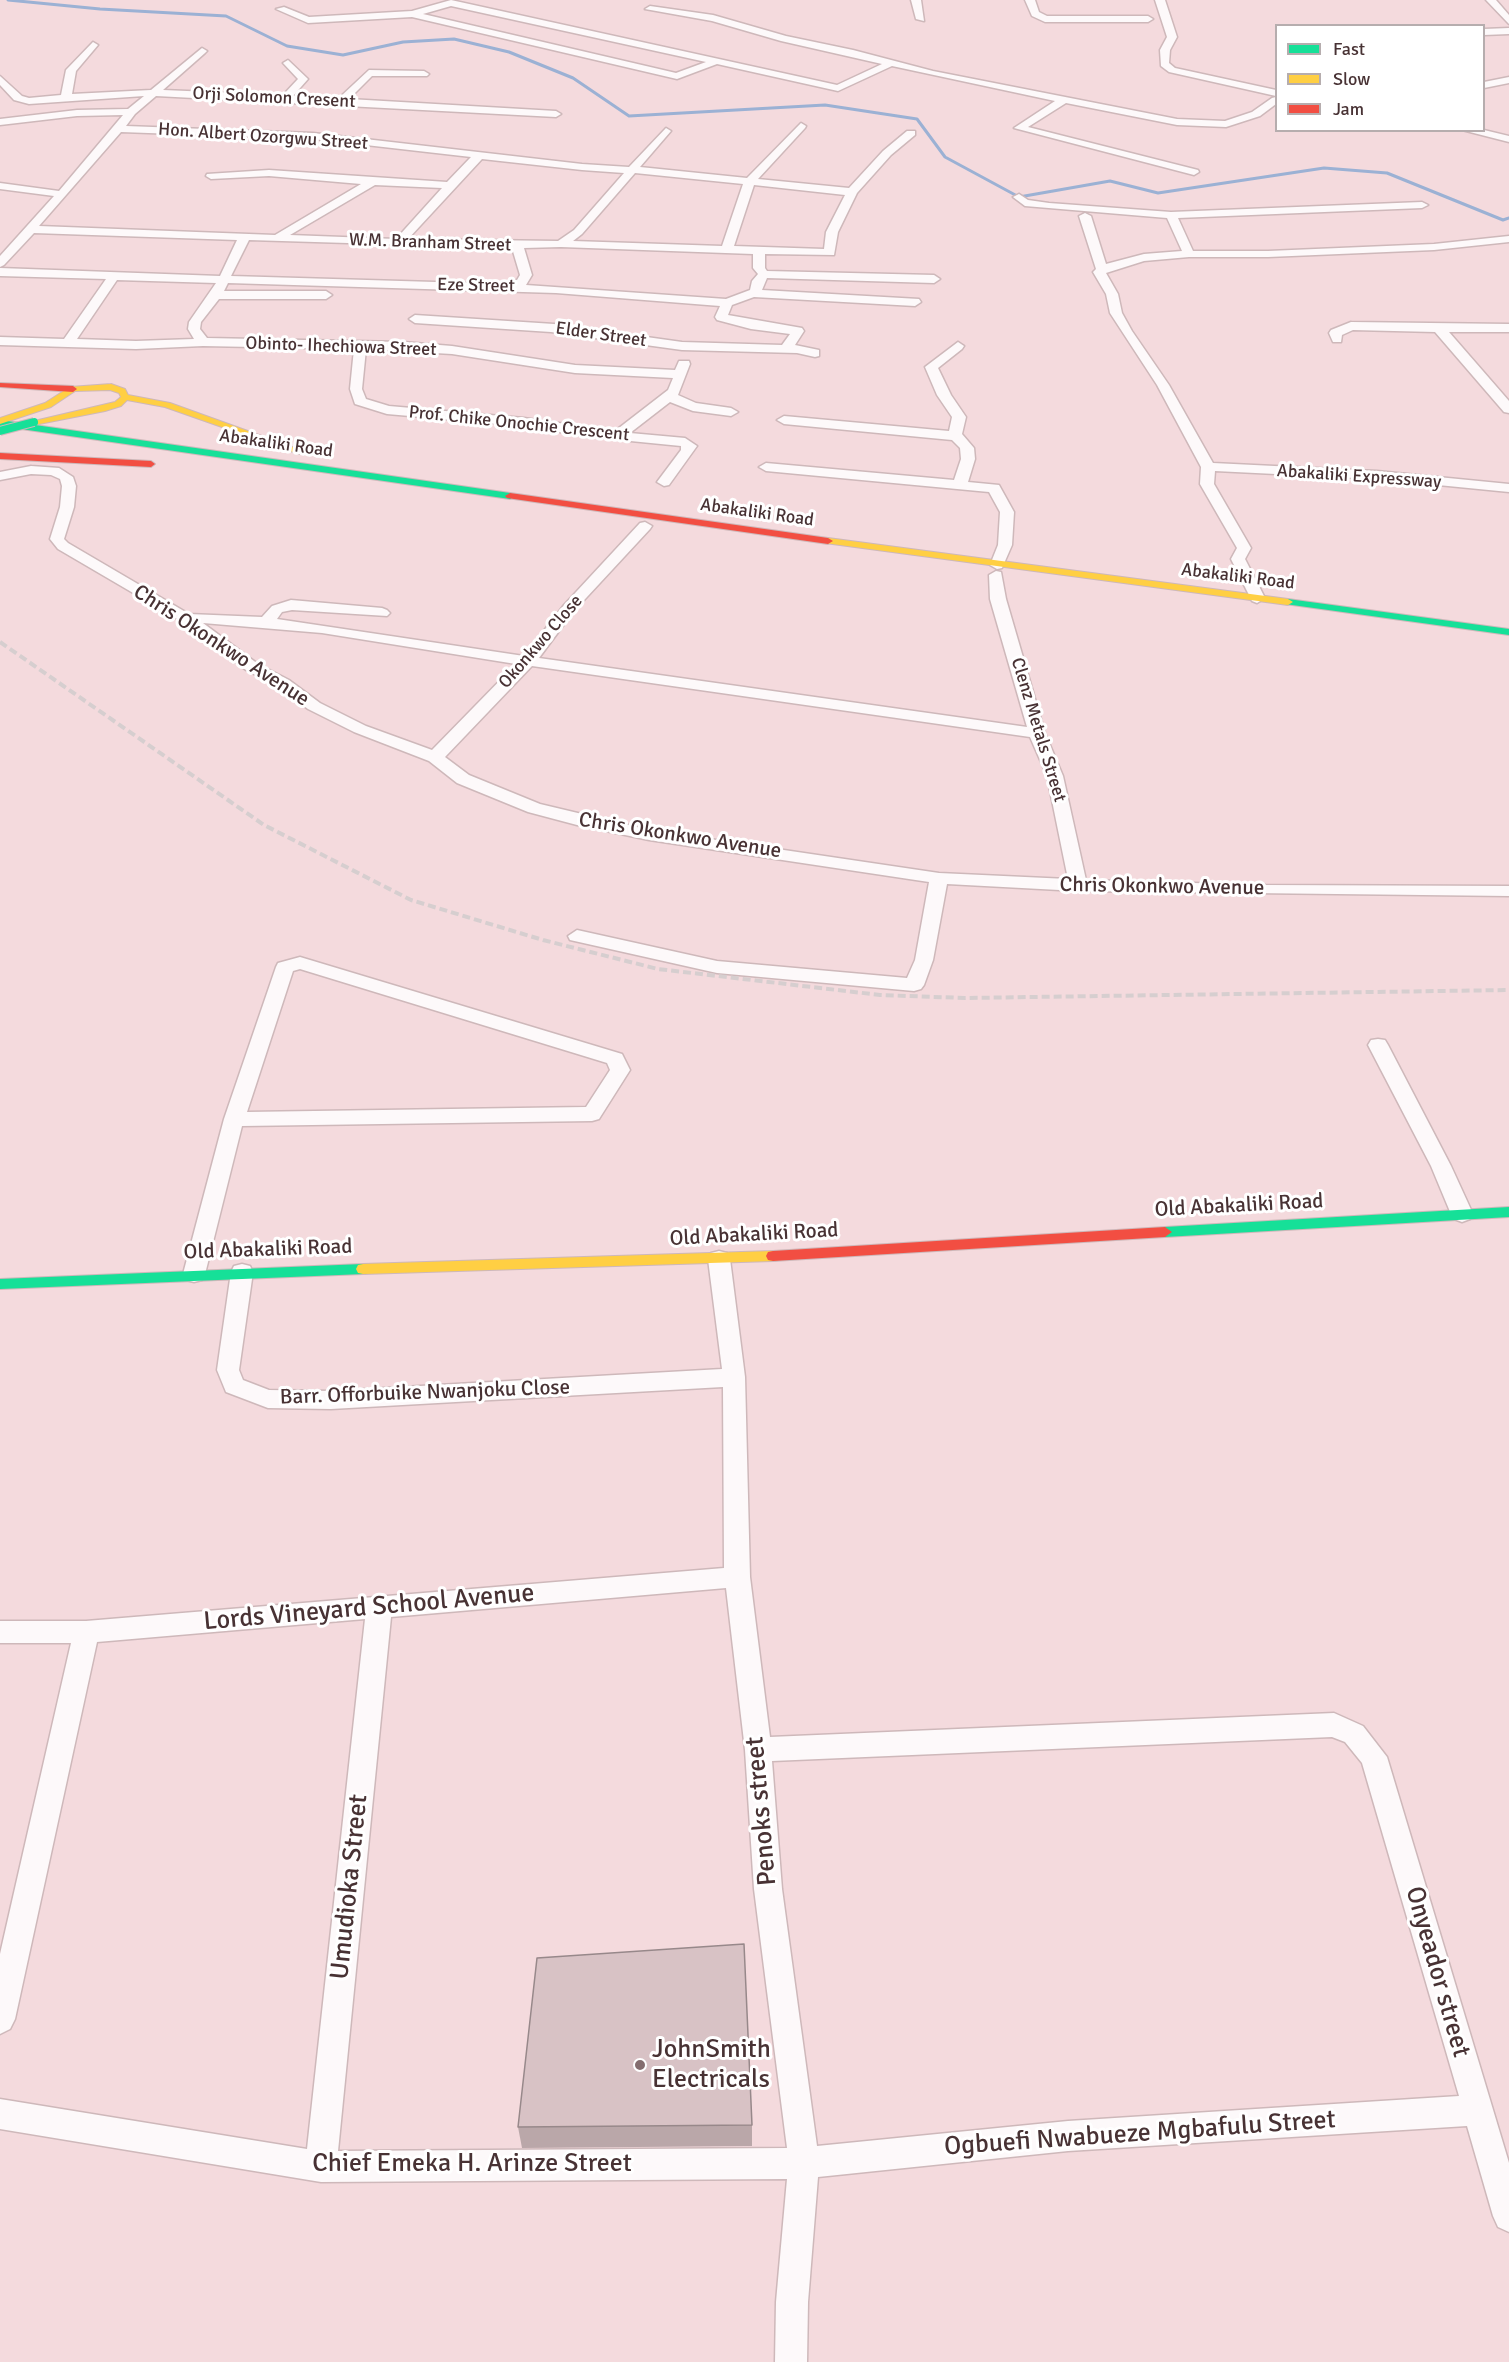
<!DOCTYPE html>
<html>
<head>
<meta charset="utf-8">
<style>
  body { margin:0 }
  #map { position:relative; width:1509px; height:2362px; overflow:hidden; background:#f4dadd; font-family:Signika,sans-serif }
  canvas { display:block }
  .legend { position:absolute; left:1275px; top:24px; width:210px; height:108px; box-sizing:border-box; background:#fff; border:2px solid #b6adae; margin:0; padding:8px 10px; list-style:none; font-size:18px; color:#483234 }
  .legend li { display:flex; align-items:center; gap:12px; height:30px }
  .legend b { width:30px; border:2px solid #b6adae }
</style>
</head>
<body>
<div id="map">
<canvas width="1509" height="2362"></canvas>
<ul class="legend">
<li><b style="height:8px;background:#16e098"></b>Fast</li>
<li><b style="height:8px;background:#ffcf43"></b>Slow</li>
<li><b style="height:8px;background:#f24e42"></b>Jam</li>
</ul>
</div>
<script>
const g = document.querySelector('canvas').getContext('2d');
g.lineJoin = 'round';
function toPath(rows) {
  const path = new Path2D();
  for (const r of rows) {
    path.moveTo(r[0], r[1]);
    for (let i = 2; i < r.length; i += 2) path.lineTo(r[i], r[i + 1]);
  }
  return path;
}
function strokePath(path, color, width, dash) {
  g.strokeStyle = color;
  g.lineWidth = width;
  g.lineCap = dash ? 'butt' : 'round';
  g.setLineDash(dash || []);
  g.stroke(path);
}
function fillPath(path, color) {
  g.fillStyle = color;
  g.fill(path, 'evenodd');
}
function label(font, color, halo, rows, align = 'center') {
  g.font = font + ' Signika,sans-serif';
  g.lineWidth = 6;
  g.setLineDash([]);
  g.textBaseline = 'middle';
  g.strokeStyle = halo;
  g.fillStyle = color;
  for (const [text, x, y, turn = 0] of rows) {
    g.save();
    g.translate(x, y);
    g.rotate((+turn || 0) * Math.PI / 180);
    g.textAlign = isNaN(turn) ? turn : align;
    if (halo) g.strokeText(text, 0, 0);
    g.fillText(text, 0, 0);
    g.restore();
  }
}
strokePath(toPath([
  [8,0,100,9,226,16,287,46,343,55,403,42,454,39,509,52,573,78,629,116,825,105,917,119,945,157,1019,197,1110,181,1158,193,1324,168,1387,173,1503,220,1509,218]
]), '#9bb1d4', 3);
const street = toPath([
  [451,0,837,85,882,64,781,41,712,21,645,9,650,6,713,15,786,36,853,50,933,71,1177,119,1225,121,1252,112,1272,98,1276,97,1276,104,1260,116,1226,127,1177,125,1066,103,1028,127,1198,170,1199,172,1194,175,1014,128,1055,101,892,66,838,91,717,64,677,79,412,17,308,23,276,9,284,7,309,17,412,11,451,0],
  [451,6,706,62,676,73,423,14,451,6],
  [911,0,921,0,924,21,916,19,911,0],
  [1025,0,1035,0,1039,12,1047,16,1148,16,1153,19,1148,22,1045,22,1032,16,1025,0],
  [1155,0,1165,0,1177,37,1170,50,1169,63,1175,68,1276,90,1276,96,1169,72,1161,66,1160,50,1167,37,1155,0],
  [1486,0,1496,0,1509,15,1509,24,1486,0],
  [1509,28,1509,34,1484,35,1484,29,1509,28],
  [93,42,98,45,76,71,72,94,151,90,202,48,207,51,205,53,163,90,283,95,298,79,283,63,288,60,308,79,293,96,339,98,369,70,424,71,429,74,427,76,372,76,349,99,556,111,561,114,556,117,156,96,135,114,126,126,313,133,582,164,629,167,666,128,671,131,640,167,747,178,801,123,806,126,805,128,758,179,849,188,883,151,907,131,915,131,915,135,891,155,857,193,838,232,834,255,765,254,765,268,767,271,934,275,940,279,934,283,767,278,762,290,919,299,921,302,915,306,754,297,732,305,728,315,802,328,804,331,795,345,819,350,819,356,815,357,797,353,682,350,551,332,415,323,409,319,415,315,554,324,682,342,782,345,790,334,751,329,717,320,715,317,720,306,556,293,228,283,224,291,326,291,332,295,326,299,219,299,201,322,200,329,207,338,403,342,452,346,575,365,675,370,679,361,689,361,690,364,678,395,696,403,731,408,738,412,731,416,693,411,670,402,630,433,685,438,697,446,669,485,664,486,657,482,681,450,681,446,590,437,524,426,387,414,355,404,350,389,354,349,203,346,136,349,0,345,0,337,64,339,106,279,0,276,0,268,220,276,237,240,34,233,4,265,0,267,0,256,54,196,0,189,0,183,59,191,123,115,77,116,0,125,0,119,77,110,128,109,144,96,29,104,14,100,0,85,0,76,22,96,29,98,61,95,66,70,93,42],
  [121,132,313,139,471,157,447,182,269,170,207,174,206,176,211,179,269,176,361,184,275,235,39,226,121,132],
  [482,159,582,170,624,173,574,230,558,241,408,239,482,159],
  [635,173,743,184,722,246,573,241,582,234,635,173],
  [375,185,442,188,396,239,290,235,375,185],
  [754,185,845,195,826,232,824,249,734,246,754,185],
  [249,240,512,248,520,275,517,280,503,284,231,276,249,240],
  [561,247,753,254,753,268,758,274,752,281,750,290,726,299,526,285,532,275,524,248,561,247],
  [117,280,216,283,189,322,188,329,194,339,136,341,77,339,117,280],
  [366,349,452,354,575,373,673,378,668,390,615,431,524,418,389,406,366,399,362,389,366,349],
  [1509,77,1509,83,1484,88,1484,82,1509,77],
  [1462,130,1484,130,1509,136,1509,142,1462,130],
  [1019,194,1028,200,1049,203,1171,212,1422,202,1428,205,1422,208,1178,218,1193,251,1268,251,1434,244,1509,236,1509,242,1434,250,1268,257,1189,257,1144,261,1106,273,1118,294,1122,313,1132,331,1169,385,1213,463,1377,471,1509,484,1509,492,1377,479,1215,471,1214,484,1251,548,1245,559,1265,598,1257,603,1252,601,1231,559,1237,548,1200,484,1201,467,1157,385,1110,313,1106,294,1093,272,1096,269,1079,216,1085,213,1091,216,1106,264,1144,254,1182,251,1167,218,1025,206,1013,197,1019,194],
  [1351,322,1509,324,1509,332,1449,332,1509,401,1509,413,1504,412,1435,332,1353,330,1342,335,1341,342,1333,342,1329,333,1331,330,1351,322],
  [958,342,964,346,962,349,938,368,951,395,966,417,962,434,974,448,975,459,968,482,999,485,1014,512,1012,545,1002,568,997,569,990,565,998,545,1000,512,989,492,766,471,759,467,766,463,954,480,961,459,960,448,952,440,784,424,777,420,784,416,949,431,952,417,937,395,925,367,958,342],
  [31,466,59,468,73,477,76,486,74,507,64,539,68,543,189,614,262,617,272,606,291,600,382,608,387,610,390,613,387,616,292,610,282,612,277,619,524,656,564,605,640,523,645,522,652,526,650,529,574,611,539,658,1027,727,990,599,989,575,996,571,1001,572,1006,599,1045,733,1063,776,1086,880,1266,885,1509,886,1509,896,1078,891,947,884,933,960,924,985,921,989,914,991,717,973,570,940,568,936,577,930,717,961,907,978,915,960,929,882,649,840,577,825,528,812,457,783,429,761,354,732,308,709,277,686,246,670,181,621,58,549,50,539,60,507,62,486,60,479,51,475,31,474,0,480,0,472,31,466],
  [203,623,322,633,516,664,432,750,366,726,320,703,289,680,258,664,203,623],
  [532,666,1030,737,1047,776,1068,879,939,873,649,830,540,804,469,775,445,757,532,666],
  [300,957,622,1054,630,1070,599,1119,592,1121,242,1126,205,1274,202,1280,194,1282,186,1280,183,1274,224,1119,276,967,278,963,300,957],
  [300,969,607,1063,610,1070,586,1107,247,1112,293,971,300,969],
  [1378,1039,1385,1040,1388,1045,1451,1166,1473,1214,1470,1219,1462,1222,1454,1219,1451,1214,1431,1166,1368,1045,1371,1040,1378,1039],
  [719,1251,727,1253,730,1259,745,1377,750,1577,770,1737,1334,1713,1363,1726,1387,1757,1509,2163,1509,2232,1498,2227,1493,2216,1467,2126,1068,2151,818,2177,808,2302,807,2362,775,2362,776,2302,787,2179,321,2182,0,2129,0,2099,307,2149,365,1619,97,1642,15,2019,10,2029,0,2034,0,1954,71,1643,0,1643,0,1621,86,1621,724,1568,723,1387,331,1409,268,1408,226,1392,217,1370,231,1272,234,1266,242,1264,250,1266,253,1272,239,1370,243,1380,269,1390,331,1391,722,1369,708,1259,711,1253,719,1251],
  [726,1588,745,1750,754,1889,787,2148,338,2151,391,1617,726,1588],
  [1332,1737,1345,1742,1362,1763,1459,2096,1068,2121,817,2146,782,1889,772,1761,1332,1737]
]);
const fast = toPath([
  [0,420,510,493,515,496,510,499,0,426,0,420],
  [1288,599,1509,629,1509,635,1285,604,1283,602,1288,599],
  [1509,1207,1509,1217,1165,1237,1158,1232,1165,1227,1509,1207],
  [363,1264,368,1265,370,1269,368,1273,363,1274,0,1289,0,1279,363,1264]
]);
const slow = toPath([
  [111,384,125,389,128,395,170,403,306,452,299,454,165,407,127,400,121,406,105,411,34,425,30,422,115,402,121,397,119,393,110,390,75,391,51,407,0,424,0,418,45,403,70,387,111,384],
  [828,538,1288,599,1293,602,1288,605,825,543,823,541,828,538],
  [773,1251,778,1252,780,1256,778,1260,773,1261,363,1274,358,1273,356,1269,358,1265,363,1264,773,1251]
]);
const jam = toPath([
  [0,383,73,386,77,389,73,392,0,387,0,383],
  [0,453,151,461,155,464,151,467,0,459,0,453],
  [510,493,828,538,833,541,828,544,507,498,505,496,510,493],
  [1165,1227,1172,1232,1165,1237,773,1261,768,1260,766,1256,768,1252,773,1251,1165,1227]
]);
strokePath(street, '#ceb8ba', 3);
strokePath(fast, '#ceb8ba', 2);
strokePath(slow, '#ceb8ba', 2);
strokePath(jam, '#ceb8ba', 2);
fillPath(street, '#fdf9fa');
fillPath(fast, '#16e098');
fillPath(slow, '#ffcf43');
fillPath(jam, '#f24e42');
strokePath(toPath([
  [0,642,264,825,411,900,543,940,658,969,880,995,965,998,1509,990]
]), '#d6cecf', 4, [8, 4]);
const fastBridge = toPath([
  [0,431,34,422]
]);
strokePath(fastBridge, '#ceb8ba', 10, []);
strokePath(fastBridge, '#16e098', 8);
fillPath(toPath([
  [752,2125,752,2146,522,2148,518,2127]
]), '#baa7a9');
const building = toPath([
  [744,1944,752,2125,518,2127,537,1958,744,1944]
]);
fillPath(building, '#d8c2c5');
strokePath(building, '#97888a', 1.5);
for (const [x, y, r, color] of [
  [640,2065,6,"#846d6f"]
]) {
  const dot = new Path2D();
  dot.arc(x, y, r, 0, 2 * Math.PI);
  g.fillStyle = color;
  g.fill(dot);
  strokePath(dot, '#fff', 2);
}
label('18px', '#483234', '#fff', [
  ["Orji Solomon Cresent",274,98,3],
  ["Hon. Albert Ozorgwu Street",263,137,4],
  ["W.M. Branham Street",430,243,2],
  ["Eze Street",476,286,1],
  ["Elder Street",601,335,8],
  ["Obinto- Ihechiowa Street",341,347,2],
  ["Prof. Chike Onochie Crescent",519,424,6],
  ["Abakaliki Road",276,444,8],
  ["Abakaliki Expressway",1359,477,4],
  ["Abakaliki Road",757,513,8],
  ["Abakaliki Road",1238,577,7],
  ["Okonkwo Close",541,642,-49],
  ["Clenz Metals Street",1038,730,73]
]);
label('21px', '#483234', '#fff', [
  ["Chris Okonkwo Avenue",221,646,33],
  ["Chris Okonkwo Avenue",680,836,9],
  ["Chris Okonkwo Avenue",1162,887,1],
  ["Old Abakaliki Road",1239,1206,-3],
  ["Old Abakaliki Road",754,1235,-3],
  ["Old Abakaliki Road",268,1250,-2],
  ["Barr. Offorbuike Nwanjoku Close",425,1393,-2]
]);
label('26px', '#483234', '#fff', [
  ["Lords Vineyard School Avenue",369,1608,-5],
  ["Penoks street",762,1811,-95],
  ["Umudioka Street",350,1887,-84],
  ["Onyeador street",1437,1972,74],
  ["Ogbuefi Nwabueze Mgbafulu Street",1140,2134,-4],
  ["Chief Emeka H. Arinze Street",472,2164]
]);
label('26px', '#483234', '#fff', [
  ["JohnSmith",652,2050],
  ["Electricals",652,2080]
], 'left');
</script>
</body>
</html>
